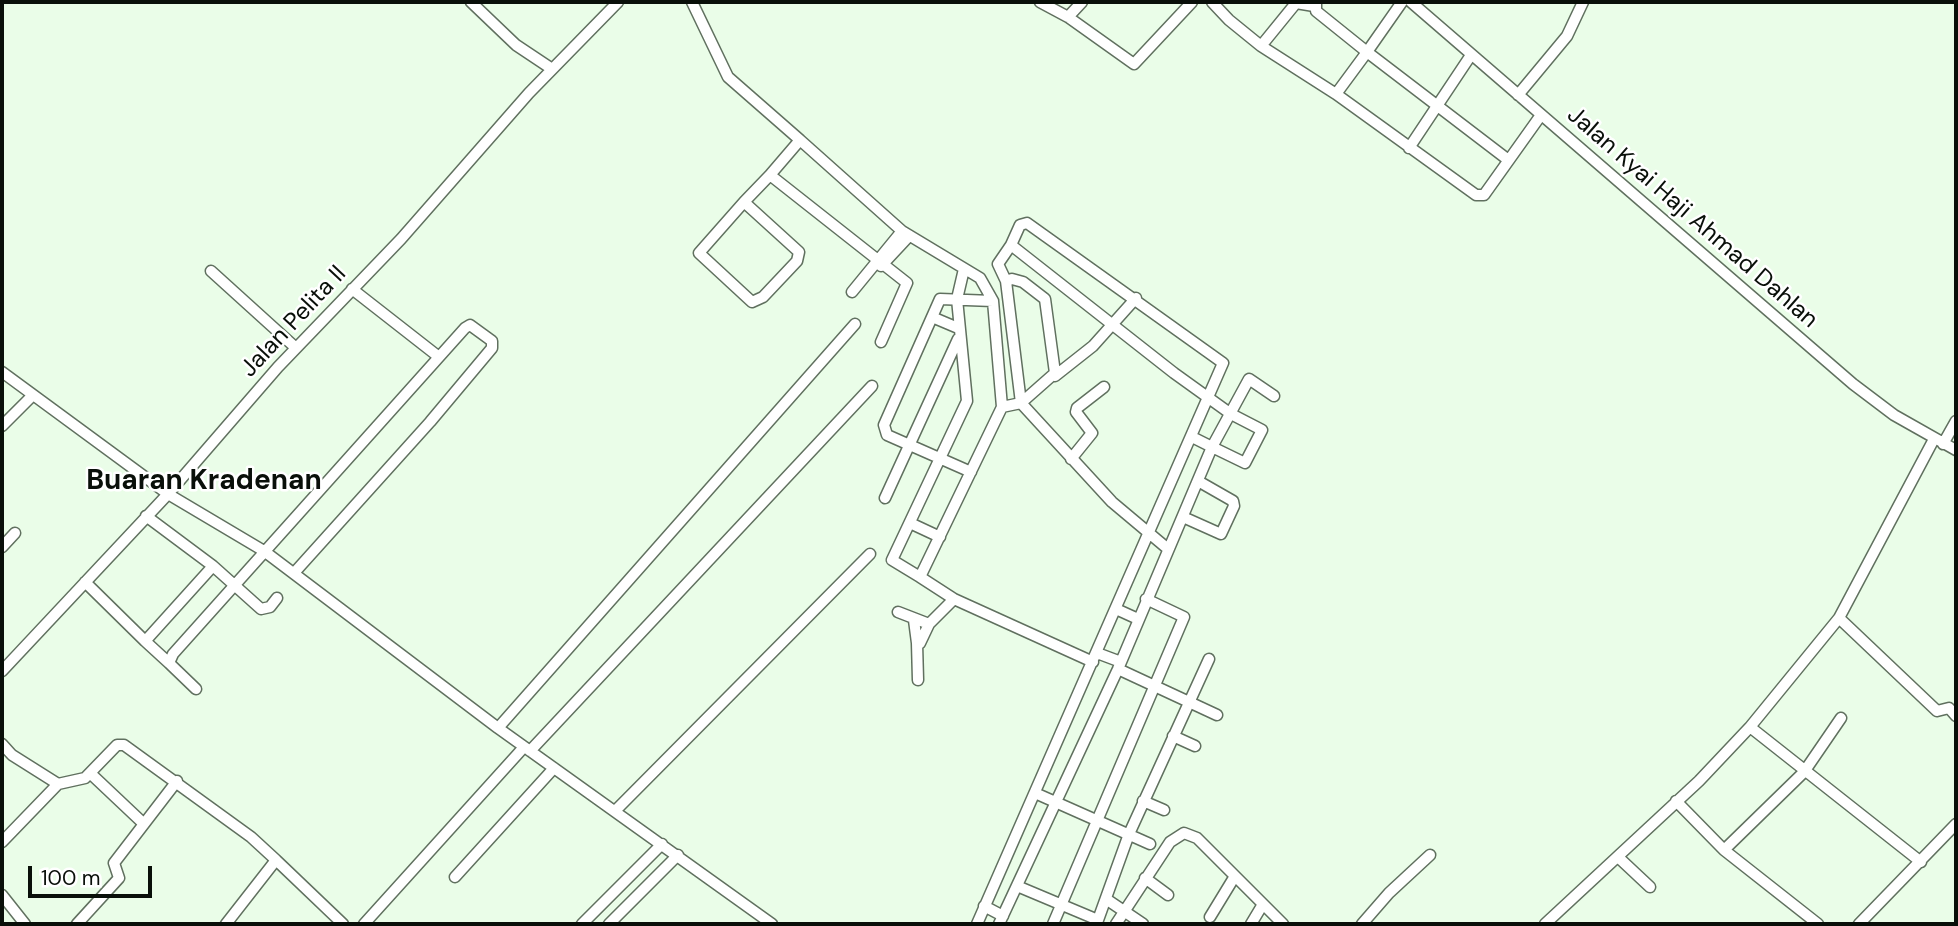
<!DOCTYPE html>
<html>
<head>
<meta charset="utf-8">
<style>
  body { margin:0 }
  #map { position:relative; width:1958px; height:926px; overflow:hidden; background:#eafde8; font-family:"DM Sans",sans-serif }
  canvas { display:block }
  .frame { position:absolute; inset:0; border:4px solid #090f09; pointer-events:none }
  .scale { position:absolute; left:28px; top:866px; width:124px; height:32px; box-sizing:border-box; border:4px solid #090f09; border-top:0; padding-left:9px; font-size:21px; line-height:24px; white-space:nowrap; color:#090f09; -webkit-text-stroke:5px #fff; paint-order:stroke }
</style>
</head>
<body>
<div id="map">
<canvas width="1958" height="926"></canvas>
<div class="frame"></div>
<div class="scale">100 m</div>
</div>
<script>
const g = document.querySelector('canvas').getContext('2d');
g.lineJoin = 'round';
function toPath(rows) {
  const path = new Path2D();
  for (const r of rows) {
    path.moveTo(r[0], r[1]);
    for (let i = 2; i < r.length; i += 2) path.lineTo(r[i], r[i + 1]);
  }
  return path;
}
function strokePath(path, color, width, dash) {
  g.strokeStyle = color;
  g.lineWidth = width;
  g.lineCap = dash ? 'butt' : 'round';
  g.setLineDash(dash || []);
  g.stroke(path);
}
function label(font, color, halo, rows, align = 'center') {
  g.font = font + ' "DM Sans",sans-serif';
  g.lineWidth = 5;
  g.setLineDash([]);
  g.textBaseline = 'middle';
  g.strokeStyle = halo;
  g.fillStyle = color;
  for (const [text, x, y, turn = 0] of rows) {
    g.save();
    g.translate(x, y);
    g.rotate((+turn || 0) * Math.PI / 180);
    g.textAlign = isNaN(turn) ? turn : align;
    if (halo) g.strokeText(text, 0, 0);
    g.fillText(text, 0, 0);
    g.restore();
  }
}
const minor = toPath([
  [471,2,516,45,552,69],
  [692,2,728,77,800,140,770,175,907,283,881,342],
  [1040,2,1068,17,1134,64,1192,2],
  [1212,2,1229,20,1261,46,1336,94,1476,195,1484,195,1541,115],
  [1316,2,1316,11,1367,52,1402,2],
  [1411,2,1853,384,1894,415,1956,450],
  [1068,17,1082,2],
  [1261,46,1296,3,1314,6],
  [1336,94,1367,52,1507,159],
  [1518,95,1567,36,1583,2],
  [800,140,902,231],
  [1409,148,1471,55],
  [744,202,799,252,797,261,763,297,752,302,699,253,744,202,770,175],
  [881,266,909,236],
  [211,271,296,348],
  [1006,281,1012,279,1023,282,1045,299,1055,373,1021,403,1002,407,920,577,954,599,1093,662],
  [352,289,439,357],
  [852,292,902,231,980,278,993,301,1002,407],
  [932,317,958,328],
  [2,372,168,494,264,551,498,728,772,924],
  [1055,376,1093,346,1136,298],
  [2,426,32,396],
  [1192,437,1212,447,1249,379,1274,396],
  [1943,444,1956,421],
  [1071,459,1092,433,1076,412,1077,408,1104,387],
  [971,472,887,435,884,425,940,299,993,301],
  [885,498,958,339],
  [1183,517,1221,534,1234,506,1233,501,1198,481],
  [910,523,940,537],
  [2,547,15,533],
  [213,566,261,609,270,607,277,598],
  [920,577,892,560,967,401,957,299,964,269],
  [85,582,145,641,148,638,213,566,146,516],
  [1116,609,1138,619],
  [898,612,929,624],
  [1839,618,1937,711,1949,708,1956,716],
  [914,620,917,643,920,643,929,624,954,599],
  [145,641,169,663],
  [917,643,918,680],
  [1097,653,1121,662],
  [1118,669,1217,715],
  [2,671,168,494,278,367,401,239,529,93,618,2],
  [196,689,169,663,173,654,465,328,470,325,492,341,492,348,430,422,294,573],
  [1750,727,1839,618,1934,439],
  [498,728,855,324],
  [1173,736,1195,746],
  [2,744,12,755,58,784,85,778,117,745,124,745,251,837,276,860,226,924],
  [530,751,872,386],
  [90,773,144,824],
  [1035,793,1150,844],
  [1143,801,1164,810],
  [1676,801,1724,850,1818,924],
  [615,811,870,554],
  [2,842,58,784],
  [1724,850,1804,772,1841,718],
  [1618,857,1650,887],
  [276,860,343,924],
  [455,877,554,768],
  [1145,878,1168,895],
  [1017,886,1098,920,1129,834,1209,659],
  [2,895,25,924],
  [1106,899,1143,924],
  [984,906,1003,916],
  [1210,917,1235,876],
  [77,924,119,878,114,863,177,781],
  [364,924,524,747],
  [582,924,662,844],
  [609,924,678,855],
  [977,924,1223,363,1027,223,1020,225,1011,245],
  [999,924,1118,669,1212,447,1245,463,1262,430,1231,414,1174,373,1011,245,998,264,1006,281,1021,403,1112,502,1168,549],
  [1053,924,1184,617,1146,599],
  [1116,924,1170,842,1184,833,1197,838,1283,924],
  [1251,924,1263,904],
  [1362,924,1389,893,1430,855],
  [1545,924,1699,781,1750,727,1921,862],
  [1859,924,1956,824]
]);
strokePath(minor, '#60705f', 13);
strokePath(minor, '#fff', 10);
label('24px', '#090f09', '#fff', [
  ["Jalan Kyai Haji Ahmad Dahlan",1692,218,41],
  ["Jalan Pelita II",294,322,-47]
]);
label('bold 28px', '#090f09', '#fff', [
  ["Buaran Kradenan",204,482]
]);
</script>
</body>
</html>
